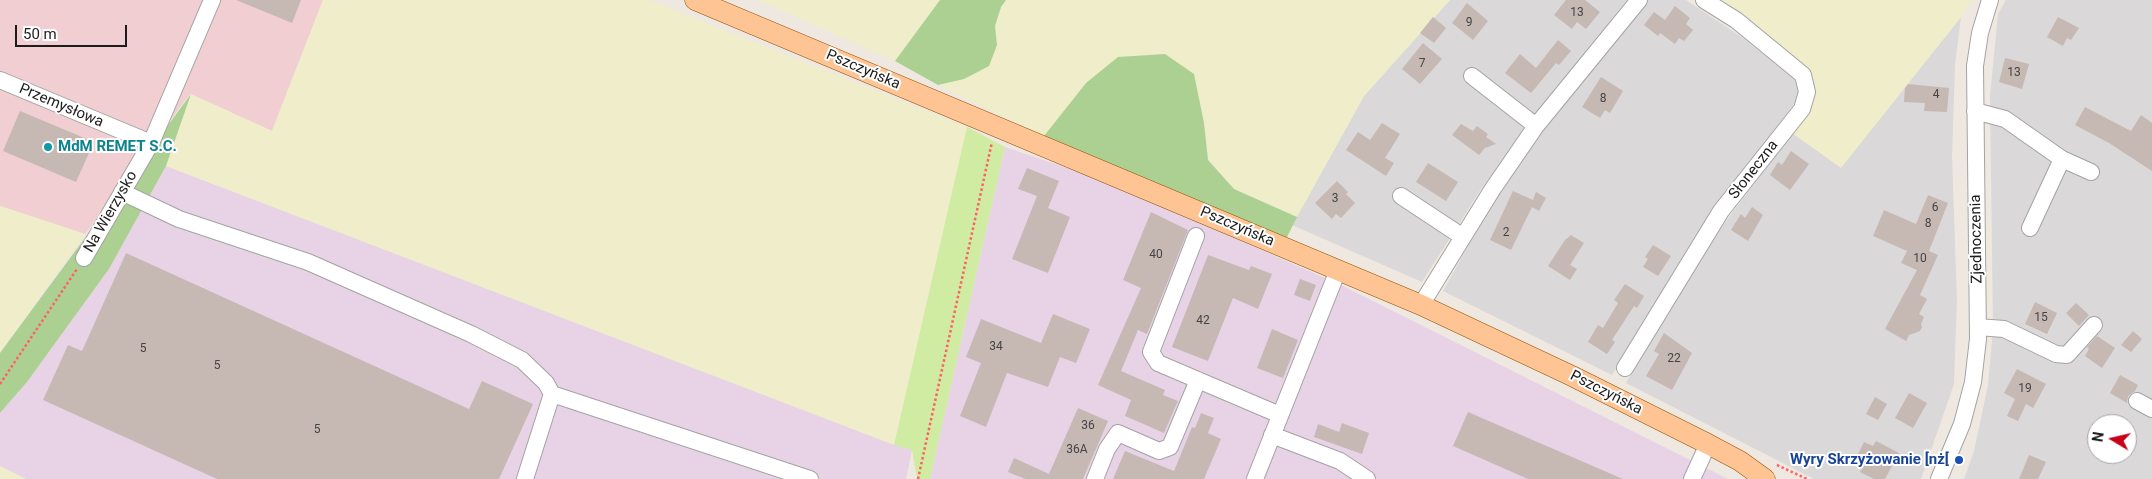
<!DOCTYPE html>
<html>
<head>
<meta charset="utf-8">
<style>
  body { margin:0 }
  #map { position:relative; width:2152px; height:479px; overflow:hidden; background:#eee8e0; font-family:Roboto,sans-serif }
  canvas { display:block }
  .north { position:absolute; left:2087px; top:414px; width:50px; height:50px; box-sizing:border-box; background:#fff; border:1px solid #a4a4a4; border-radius:50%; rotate:279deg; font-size:14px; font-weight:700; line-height:20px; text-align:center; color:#1c1c1c }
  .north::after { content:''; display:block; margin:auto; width:18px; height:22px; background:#c70018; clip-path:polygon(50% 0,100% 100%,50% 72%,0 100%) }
  .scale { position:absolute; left:15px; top:25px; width:112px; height:22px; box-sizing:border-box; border:2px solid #1c1c1c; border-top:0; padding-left:6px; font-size:15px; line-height:18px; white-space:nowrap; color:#1c1c1c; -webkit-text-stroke:4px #fff; paint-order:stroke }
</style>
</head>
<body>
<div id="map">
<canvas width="2152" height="479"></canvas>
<div class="north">N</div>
<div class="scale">50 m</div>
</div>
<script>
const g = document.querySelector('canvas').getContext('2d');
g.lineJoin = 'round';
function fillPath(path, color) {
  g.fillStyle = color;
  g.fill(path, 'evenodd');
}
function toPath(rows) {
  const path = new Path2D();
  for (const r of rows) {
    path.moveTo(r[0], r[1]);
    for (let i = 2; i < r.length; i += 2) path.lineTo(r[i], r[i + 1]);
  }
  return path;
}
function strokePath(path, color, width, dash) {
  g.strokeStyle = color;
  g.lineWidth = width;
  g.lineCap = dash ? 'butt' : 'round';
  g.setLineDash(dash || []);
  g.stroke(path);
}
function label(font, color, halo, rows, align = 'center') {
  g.font = font + ' Roboto,sans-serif';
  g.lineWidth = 4;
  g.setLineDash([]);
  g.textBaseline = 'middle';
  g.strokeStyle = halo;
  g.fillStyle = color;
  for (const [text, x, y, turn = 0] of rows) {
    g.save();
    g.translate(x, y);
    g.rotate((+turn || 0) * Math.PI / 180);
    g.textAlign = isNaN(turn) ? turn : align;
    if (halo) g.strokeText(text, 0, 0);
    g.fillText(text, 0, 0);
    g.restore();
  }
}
fillPath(toPath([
  [1450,0,1627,0,1481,189,1422,282,1292,225,1364,96],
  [1648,0,1686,0,1743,38,1795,80,1799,97,1698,234,1612,375,1443,291,1496,196,1555,111],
  [2006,0,2152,0,2152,479,1964,479,1974,451,1988,385,1993,329,1990,96,1998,14],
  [2097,424,2127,424,2127,454,2097,454],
  [1961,17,1955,65,1952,156,1957,300,1954,384,1921,479,1814,479,1626,383,1647,345,1721,228,1792,133,1841,167]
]), '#dad8d9');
fillPath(toPath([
  [0,0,323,0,272,131,190,94,85,234,0,206]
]), '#f1ced1');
fillPath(toPath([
  [1005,147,1106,181,1343,286,1728,479,930,479],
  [166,166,912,450,906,479,26,479,0,466,0,413,27,382,109,269]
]), '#e8d2e6');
fillPath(toPath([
  [323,0,649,0,967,127,894,445,166,166,191,94,272,131],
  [758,0,940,0,895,61],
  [1006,0,1450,0,1364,96,1297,217,1234,189,1208,160,1204,123,1086,83,1044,136,938,85,964,79,997,45,995,26,1001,7],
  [1714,0,1972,0,1961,17,1841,168,1792,133,1813,91,1810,71],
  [0,206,85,234,0,353],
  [0,466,26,479,0,479]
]), '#efedca');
fillPath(toPath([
  [967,127,1005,147,930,479,917,479,912,450,894,445]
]), '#cfeca2');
fillPath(toPath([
  [940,0,1006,0,1001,7,995,26,997,45,989,66,964,79,938,85,895,61],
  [1165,54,1194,74,1204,123,1208,160,1234,189,1297,217,1286,239,1044,136,1086,83,1118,57],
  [191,94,166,166,109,269,27,382,0,413,0,353]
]), '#acd092');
fillPath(toPath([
  [236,0,301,0,292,23],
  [1566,0,1585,0,1600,12,1586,29,1577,22,1572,29,1554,15],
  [1467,3,1488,21,1473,40,1452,23],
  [1675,6,1690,18,1686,24,1693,30,1684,41,1679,38,1675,44,1660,33,1658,36,1644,25,1654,12,1665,20],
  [1433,17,1446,28,1434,43,1420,33],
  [2058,17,2079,28,2071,40,2067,38,2063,46,2047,37],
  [1558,40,1571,51,1559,65,1556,63,1531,93,1505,73,1520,54,1536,68],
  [1423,43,1442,59,1420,84,1402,69],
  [2005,58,2029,64,2022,89,1999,82],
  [1601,77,1623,91,1610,113,1605,110,1600,118,1582,107],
  [1908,84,1949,88,1947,112,1924,111,1925,103,1904,102,1905,88],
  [2085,107,2131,131,2141,115,2152,123,2152,171,2109,143,2075,125],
  [20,111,94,142,76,182,3,151],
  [1382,123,1400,134,1385,158,1394,163,1386,176,1346,150,1358,132,1370,140],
  [1461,124,1473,131,1477,126,1488,134,1486,137,1496,144,1485,148,1479,155,1452,135],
  [1791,151,1809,164,1790,190,1770,175,1778,162,1782,165],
  [1428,163,1458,182,1446,201,1416,182],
  [1027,168,1059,181,1048,208,1070,217,1048,273,1012,259,1037,196,1018,189],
  [1337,181,1348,192,1346,194,1355,203,1341,218,1336,214,1332,219,1315,203],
  [1513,191,1533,200,1536,192,1546,198,1539,211,1532,207,1511,250,1490,240],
  [1928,195,1948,203,1929,251,1938,255,1920,295,1927,299,1919,314,1924,317,1921,324,1922,327,1920,331,1909,335,1906,341,1885,329,1917,270,1901,263,1907,251,1873,236,1884,210,1916,224],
  [1752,207,1763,215,1748,241,1731,230,1741,214,1745,218],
  [1151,212,1188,230,1147,334,1138,330,1121,371,1165,390,1163,395,1178,401,1164,433,1125,416,1131,400,1098,385,1141,288,1123,280],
  [1571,235,1584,243,1570,265,1577,269,1570,280,1548,266,1565,240],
  [1653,245,1671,256,1658,276,1643,267,1648,259,1645,257],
  [126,253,469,409,482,381,533,404,499,479,217,479,43,400,68,345,82,351],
  [1208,255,1249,270,1251,266,1272,274,1258,309,1233,298,1208,361,1172,347],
  [1300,279,1316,285,1310,301,1294,295],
  [1625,284,1644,296,1637,308,1634,306,1612,340,1615,342,1607,354,1588,342,1598,325,1603,328,1618,303,1614,300],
  [2035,302,2057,313,2047,334,2025,324],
  [2076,303,2089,315,2079,326,2066,313],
  [1053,314,1090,329,1076,363,1060,357,1048,387,1007,373,986,427,960,416,981,363,966,357,981,319,1041,343],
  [1272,329,1298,340,1283,378,1257,368],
  [2133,331,2142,339,2131,352,2121,345],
  [1664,333,1692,353,1672,390,1646,376,1659,354,1654,351],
  [2097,336,2115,348,2102,368,2085,356,2089,349,2087,347],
  [2017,369,2046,384,2033,408,2026,404,2018,421,2007,416,2015,399,2004,393],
  [2120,375,2138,385,2135,391,2128,396,2127,403,2110,393],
  [1909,393,1927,403,1913,428,1895,418],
  [1875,397,1887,404,1878,420,1866,414],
  [1078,408,1108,421,1083,479,1025,479,1008,472,1014,458,1049,474],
  [1468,412,1623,479,1528,479,1453,446],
  [1201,413,1214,418,1208,433,1221,439,1204,479,1113,479,1125,451,1174,471,1192,427,1195,428],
  [1342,423,1369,433,1362,454,1314,437,1318,424,1339,432],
  [1876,441,1899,453,1885,479,1874,479,1860,472,1863,467,1854,462,1864,442,1873,446],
  [2029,455,2046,462,2038,479,2019,479]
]), '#c6b9b4');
const minor = toPath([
  [1472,76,1536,126],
  [0,80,151,143],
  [1975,111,2005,119,2062,159,2091,172],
  [122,192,179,219,308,262,471,334,522,360,546,383,552,394,810,479],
  [1401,196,1463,237],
  [2030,228,2062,159],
  [1196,236,1151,352,1158,363,1280,415],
  [84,258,151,143,212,0],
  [1421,305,1492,190,1536,126,1639,0],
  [1978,327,2004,329,2056,354,2067,355,2094,325],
  [1625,368,1721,211,1802,109,1807,92,1803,75,1736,20,1704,0],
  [2137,401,2152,409],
  [1272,435,1340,461,1367,479],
  [525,479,552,394],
  [1095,479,1107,449,1118,433,1159,451,1170,447,1198,380],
  [1255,479,1338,270],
  [1692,479,1708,444],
  [1939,479,1962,424,1973,382,1978,339,1975,66,1980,33,1990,0]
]);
const major = toPath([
  [695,0,1421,305,1572,376,1708,444,1740,461,1765,479]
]);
strokePath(minor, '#a3a3a3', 18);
strokePath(major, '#935100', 21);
strokePath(toPath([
  [0,384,77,269],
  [1777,465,1807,479],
  [918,479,992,142]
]), '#ff6063', 2.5, [2.5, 2.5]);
strokePath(minor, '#fff', 16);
strokePath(major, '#ffc494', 20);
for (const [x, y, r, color] of [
  [48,147,5,"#0f9aa8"],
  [1959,460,5,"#1a4fb4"]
]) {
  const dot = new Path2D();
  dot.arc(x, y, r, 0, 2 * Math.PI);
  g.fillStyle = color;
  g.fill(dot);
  strokePath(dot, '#fff', 2);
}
label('12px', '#464342', null, [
  ["13",1577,13],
  ["9",1469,23],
  ["7",1422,64],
  ["13",2014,73],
  ["4",1936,95],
  ["8",1603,99],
  ["3",1335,199],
  ["6",1935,208],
  ["8",1928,224],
  ["2",1506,233],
  ["40",1156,255],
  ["10",1920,259],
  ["15",2041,318],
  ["42",1203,321],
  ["34",996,347],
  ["5",143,349],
  ["22",1674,359],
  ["5",217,366],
  ["19",2025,389],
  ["36",1088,426],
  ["5",317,430],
  ["36A",1077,450]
]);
label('15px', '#1c1c1c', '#fff', [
  ["Pszczyńska",863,70,23],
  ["Przemysłowa",61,106,23],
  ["Słoneczna",1754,170,-52],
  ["Na Wierzysko",111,212,-60],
  ["Pszczyńska",1237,227,23],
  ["Zjednoczenia",1977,239,-91],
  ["Pszczyńska",1606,393,27]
]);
label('bold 15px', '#0d838f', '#fff', [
  ["MdM REMET S.C.",58,147]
], 'left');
label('bold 15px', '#164399', '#fff', [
  ["Wyry Skrzyżowanie [nż[",1949,460]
], 'right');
</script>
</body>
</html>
